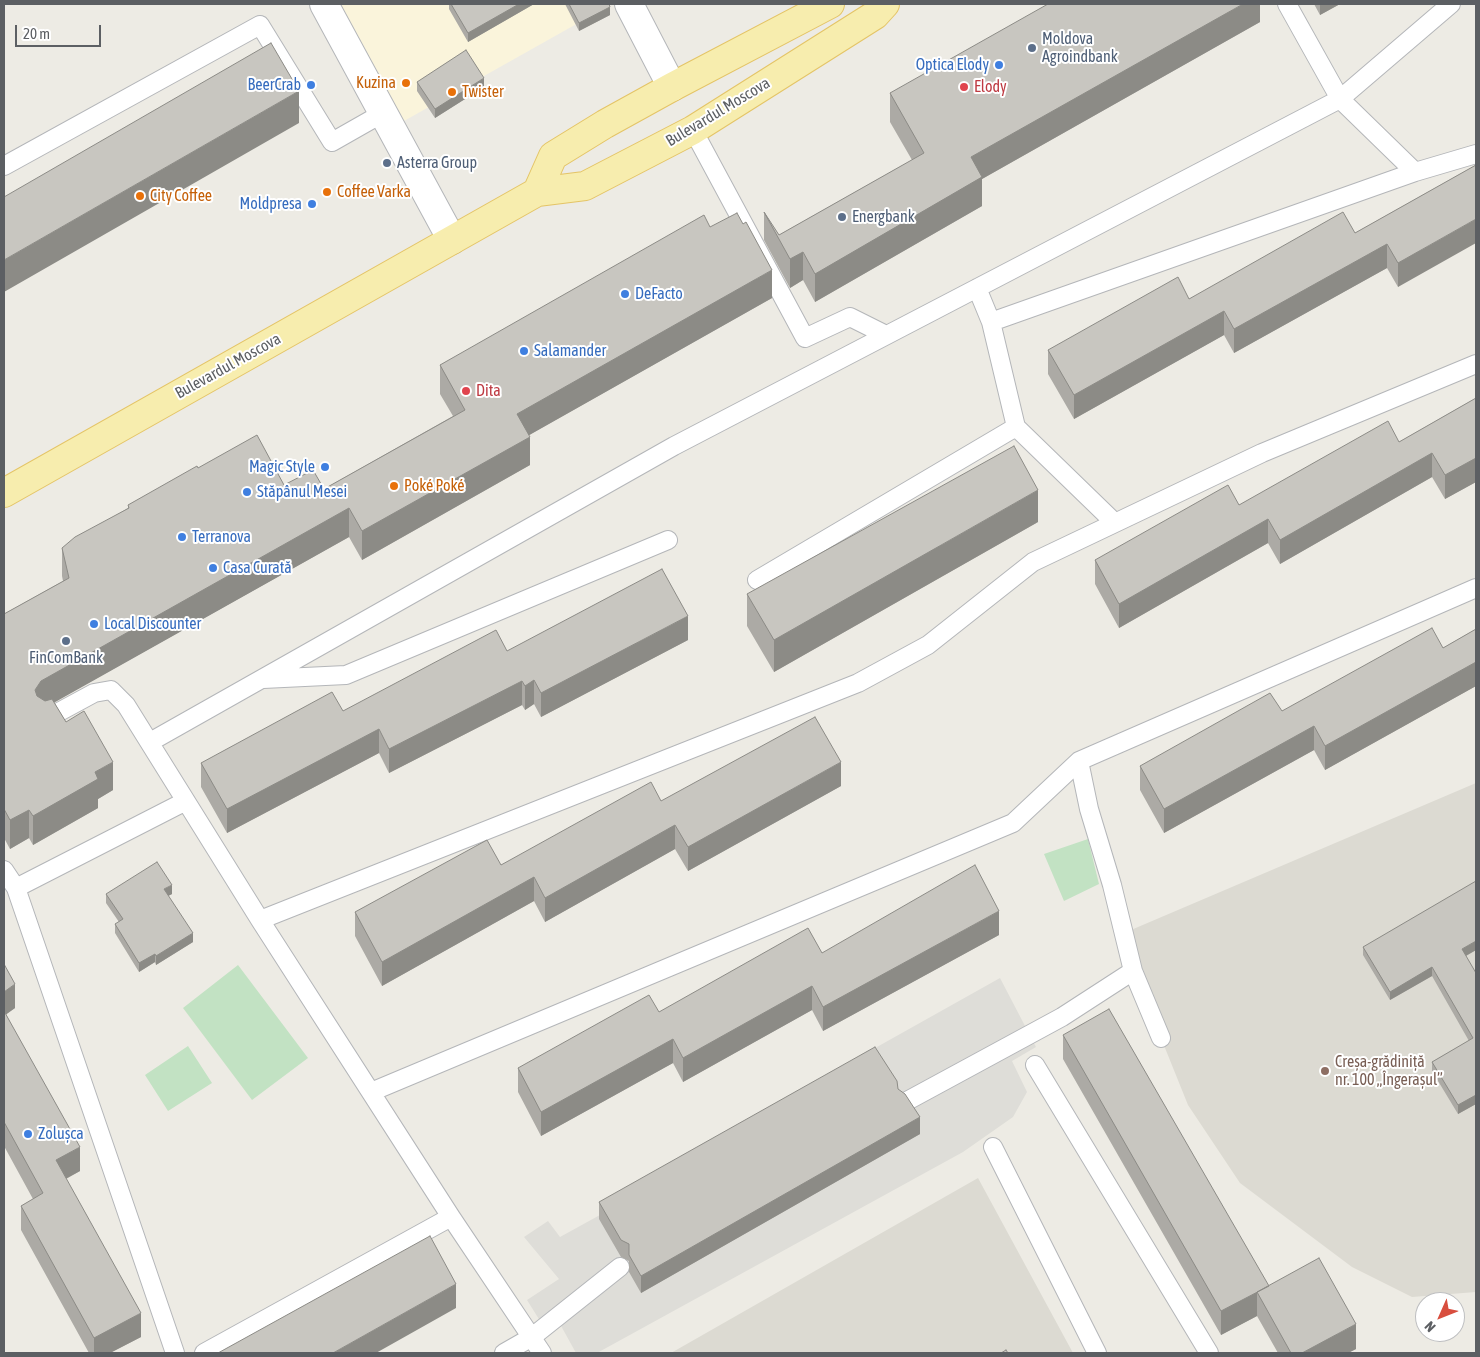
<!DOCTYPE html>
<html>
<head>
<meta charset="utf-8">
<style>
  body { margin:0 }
  #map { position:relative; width:1480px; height:1357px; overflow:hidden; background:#edebe4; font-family:"Asap Condensed",sans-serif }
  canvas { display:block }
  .frame { position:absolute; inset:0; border:5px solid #5c5f63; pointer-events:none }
  .north { position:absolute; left:1415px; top:1292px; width:50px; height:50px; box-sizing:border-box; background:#fff; border:1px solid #bebfc1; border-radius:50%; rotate:226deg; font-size:14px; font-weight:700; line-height:20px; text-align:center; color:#5c5f63 }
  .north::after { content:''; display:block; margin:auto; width:18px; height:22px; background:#d84e3e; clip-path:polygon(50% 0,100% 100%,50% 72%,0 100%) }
  .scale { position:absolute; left:15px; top:25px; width:86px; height:22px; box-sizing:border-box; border:2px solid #5c5f63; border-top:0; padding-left:6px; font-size:15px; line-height:18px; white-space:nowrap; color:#5c5f63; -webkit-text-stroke:4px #fff; paint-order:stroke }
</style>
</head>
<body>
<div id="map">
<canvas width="1480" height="1357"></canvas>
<div class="frame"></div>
<div class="north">N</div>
<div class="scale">20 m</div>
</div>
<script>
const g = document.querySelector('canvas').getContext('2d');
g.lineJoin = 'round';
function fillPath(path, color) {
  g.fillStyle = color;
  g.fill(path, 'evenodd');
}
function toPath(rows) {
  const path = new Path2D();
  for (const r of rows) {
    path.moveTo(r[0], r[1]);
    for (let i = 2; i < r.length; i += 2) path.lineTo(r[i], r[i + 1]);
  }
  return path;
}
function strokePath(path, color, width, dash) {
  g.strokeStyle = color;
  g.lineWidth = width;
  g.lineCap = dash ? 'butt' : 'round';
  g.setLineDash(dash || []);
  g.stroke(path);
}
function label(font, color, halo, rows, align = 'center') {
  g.font = font + ' "Asap Condensed",sans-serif';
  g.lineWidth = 4;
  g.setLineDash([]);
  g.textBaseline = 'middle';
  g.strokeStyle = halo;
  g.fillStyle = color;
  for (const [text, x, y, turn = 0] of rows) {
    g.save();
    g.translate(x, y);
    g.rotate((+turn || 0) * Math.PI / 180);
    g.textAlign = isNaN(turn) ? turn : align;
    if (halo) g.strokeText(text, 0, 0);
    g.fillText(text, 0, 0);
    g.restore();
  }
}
fillPath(toPath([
  [338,4,612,4,404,121]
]), '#faf4db');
fillPath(toPath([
  [1000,978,1036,1047,1012,1061,1027,1092,1013,1117,963,1152,597,1353,576,1353,560,1324,547,1332,527,1300,559,1279,524,1237,548,1221,560,1237,874,1064,868,1052]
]), '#deddd8');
fillPath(toPath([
  [1476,783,1476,1292,1412,1297,1352,1267,1240,1183,1188,1105,1161,1038,1131,930],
  [978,1178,1073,1353,671,1353]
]), '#dcdad2');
fillPath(toPath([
  [1088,839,1099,884,1064,901,1044,854],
  [238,965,308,1058,252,1100,183,1008],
  [188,1046,212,1083,168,1111,145,1075]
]), '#c2e2c3');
const lane = toPath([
  [1287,4,1340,99,1415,172],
  [693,130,805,338,850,317,886,335],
  [4,166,260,25,332,142,383,113],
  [991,322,1415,172,1476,154],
  [1115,523,1262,453,1476,364],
  [757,580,1016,427],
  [263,679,346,675,668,540],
  [46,719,94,693,111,690,126,705,260,920,451,1217,542,1353],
  [150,742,674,446,1340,99,1451,4],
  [4,870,16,888,175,1353],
  [16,888,186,801],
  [260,920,858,683,928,645,1033,562,1115,523,1016,427,991,322,977,288],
  [1133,971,1161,1038],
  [1035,1065,1209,1353],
  [371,1092,1013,823,1079,761,1476,588],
  [907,1101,1062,1017,1133,971,1112,885,1089,809,1079,761],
  [993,1147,1097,1353],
  [204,1353,451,1217],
  [504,1353,532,1337,620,1267]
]);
const street = toPath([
  [324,4,452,240],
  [629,4,672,87]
]);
const primary = toPath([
  [537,192,553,156,605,124,672,87,830,4],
  [4,493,537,192,585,186,693,130,875,15,885,4]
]);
strokePath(lane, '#b4b6b9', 20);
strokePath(street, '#b4b6b9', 30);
strokePath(primary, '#e4c466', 30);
strokePath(lane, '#fff', 18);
strokePath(street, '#fff', 28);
strokePath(primary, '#f7edae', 28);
fillPath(toPath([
  [449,4,534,4,468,42,449,9],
  [565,4,609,4,610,15,579,31],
  [1260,4,1260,22,982,179,982,206,815,302,803,280,790,288,764,240,764,212,779,235,912,160,890,122,890,93],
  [1314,4,1340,4,1320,15],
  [417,82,484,87,435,118,417,91],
  [1476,165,1398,287,1387,268,1234,353,1224,335,1074,419,1048,374,1048,350,1189,299,1355,233],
  [710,227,772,298,529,435,530,465,362,560,349,537,54,702,66,722,113,790,98,799,98,808,33,845,29,838,10,849,4,838,4,614,63,581,62,576,62,548,128,508,128,505,198,468,284,485,324,489,453,416,440,394,440,365],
  [1476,398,1476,482,1445,499,1432,477,1280,564,1268,543,1119,628,1095,584,1095,560,1239,505,1399,442],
  [1038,522,774,672,747,626,747,594],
  [1476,629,1476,686,1325,770,1314,750,1164,833,1140,790,1140,766,1282,711,1443,648],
  [688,640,541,717,534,704,525,710,522,705,389,773,379,753,227,833,201,787,201,763,507,651],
  [841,786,688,871,675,849,545,922,534,901,382,986,355,936,355,912,501,865,661,801],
  [106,894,172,894,168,896,193,942,156,965,155,962,139,972,115,933,115,924,119,922,106,903],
  [999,935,823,1031,812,1010,683,1082,673,1063,541,1136,518,1092,518,1068,659,1012,822,953],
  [1363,947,1476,950,1466,956,1476,974,1476,1104,1458,1114,1432,1071,1432,1062,1469,1041,1432,976,1390,1000,1363,955],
  [4,964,15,1008,6,1014,80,1171,66,1179,141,1337,110,1353,89,1353,21,1230,21,1206,33,1199,4,1146],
  [1063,1035,1269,1286,1356,1349,1348,1353,1278,1353,1257,1316,1221,1335,1063,1059],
  [898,1089,920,1134,641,1293,629,1272,629,1261,621,1257,599,1219,599,1202]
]), '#acaaa5');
fillPath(toPath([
  [519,4,534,4,468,42,468,33],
  [1243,4,1260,4,1260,22,982,179,982,206,815,302,815,274,971,157],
  [1320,4,1340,4,1320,15],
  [610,7,610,15,579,31,579,23],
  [484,78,484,87,435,118,435,109],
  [299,91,299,123,4,292,4,260],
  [1476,219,1476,243,1398,287,1398,263],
  [1387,244,1387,268,1234,353,1234,329],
  [803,252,803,280,790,288,790,259],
  [772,270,772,298,517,442,517,414],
  [1224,311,1224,335,1074,419,1074,395],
  [530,437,530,465,362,560,362,531],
  [1432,453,1432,477,1280,564,1280,540],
  [1476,458,1476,482,1445,499,1445,475],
  [1038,490,1038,522,774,672,774,640],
  [349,508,349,537,41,710,35,690,41,681],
  [1268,519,1268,543,1119,628,1119,604],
  [688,616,688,640,541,717,541,693],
  [1476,662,1476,686,1325,770,1325,746],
  [534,680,534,704,525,710,525,686],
  [522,681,522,705,389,773,389,749],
  [1314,726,1314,750,1164,833,1164,809],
  [379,729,379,753,227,833,227,809],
  [113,762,113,790,98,799,98,808,33,845,33,816,95,772],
  [841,762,841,786,688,871,688,847],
  [29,810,29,838,10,849,10,820],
  [675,825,675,849,545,922,545,898],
  [534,877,534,901,382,986,382,962],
  [172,885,172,894,164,898,164,889],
  [999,911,999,935,823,1031,823,1007],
  [193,933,193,942,156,965,156,956],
  [1476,941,1476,950,1462,958,1462,949],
  [155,954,155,962,139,972,139,963],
  [1432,967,1432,976,1390,1000,1390,992],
  [15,984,15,1008,4,1016,4,992],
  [812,986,812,1010,683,1082,683,1058],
  [673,1039,673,1063,541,1136,541,1112],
  [1476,1095,1476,1104,1458,1114,1458,1105],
  [920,1117,920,1134,641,1293,641,1276],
  [80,1147,80,1171,56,1184,56,1160],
  [456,1284,456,1308,376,1353,333,1353],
  [1269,1286,1257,1292,1257,1316,1221,1335,1221,1311],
  [141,1313,141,1337,110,1353,94,1353,94,1338],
  [1356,1324,1356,1349,1348,1353,1302,1353]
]), '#8c8b86');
const building = toPath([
  [451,4,519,4,468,33,451,4],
  [569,4,609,4,610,7,579,23,569,4],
  [1048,4,1243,4,971,157,982,177,815,274,803,252,790,259,764,212,779,235,924,153,890,93,1048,4],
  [271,43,299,91,4,260,4,197,271,43],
  [466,50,484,78,435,109,417,82,466,50],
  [1476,165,1476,219,1398,263,1387,244,1234,329,1224,311,1074,395,1048,350,1178,277,1189,299,1343,212,1355,233,1476,165],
  [737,213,743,224,746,222,772,270,517,414,530,437,362,531,349,508,41,681,35,690,37,696,45,701,52,699,66,722,84,711,113,762,95,772,98,779,33,816,29,810,10,820,4,809,4,614,69,578,62,548,75,537,129,508,128,505,197,466,198,468,257,435,284,485,313,470,324,489,465,410,440,365,704,215,710,227,737,213],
  [1476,398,1476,458,1445,475,1432,453,1280,540,1268,519,1119,604,1095,560,1228,485,1239,505,1388,421,1399,442,1476,398],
  [1014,446,1038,490,774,640,747,594,1014,446],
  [662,569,688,616,541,693,534,680,525,686,522,681,389,749,379,729,227,809,201,763,332,692,343,711,496,630,507,651,662,569],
  [1432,628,1443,648,1476,629,1476,662,1325,746,1314,726,1164,809,1140,766,1270,693,1282,711,1432,628],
  [815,717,841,762,688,847,675,825,545,898,534,877,382,962,355,912,487,840,501,865,651,782,661,801,815,717],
  [157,862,172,885,164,889,193,933,156,956,155,954,139,963,115,924,123,919,106,894,157,862],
  [975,865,999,911,823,1007,812,986,683,1058,673,1039,541,1112,518,1068,649,995,659,1012,808,928,822,953,975,865],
  [1476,881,1476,941,1462,949,1476,973,1476,1095,1458,1105,1432,1062,1473,1038,1432,967,1390,992,1363,947,1476,881],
  [4,964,15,984,4,992,4,964],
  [1109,1009,1269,1286,1221,1311,1063,1035,1109,1009],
  [4,1011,80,1147,56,1160,141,1313,94,1338,21,1206,43,1193,4,1122,4,1011],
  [875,1047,897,1081,898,1089,905,1094,920,1117,641,1276,629,1255,629,1244,621,1240,599,1202,875,1047],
  [430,1236,456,1284,333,1353,218,1353,430,1236],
  [1319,1258,1356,1324,1302,1353,1291,1353,1257,1292,1319,1258],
  [1006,1350,1008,1353,1001,1353,1006,1350]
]);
fillPath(building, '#c8c6c0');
strokePath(building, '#8c8b86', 1);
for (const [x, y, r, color] of [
  [1032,48,5,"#5c6f8a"],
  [999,65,5,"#3f7fe0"],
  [406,83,5,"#e8710a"],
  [311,85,5,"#3f7fe0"],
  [964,87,5,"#e0444e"],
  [452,92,5,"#e8710a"],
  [387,163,5,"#5c6f8a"],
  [327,192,5,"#e8710a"],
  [140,196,5,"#e8710a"],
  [312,204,5,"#3f7fe0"],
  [842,217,5,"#5c6f8a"],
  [625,294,5,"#3f7fe0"],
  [524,351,5,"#3f7fe0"],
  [466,391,5,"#e0444e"],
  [325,467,5,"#3f7fe0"],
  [394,486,5,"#e8710a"],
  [247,492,5,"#3f7fe0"],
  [182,537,5,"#3f7fe0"],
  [213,568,5,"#3f7fe0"],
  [94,624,5,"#3f7fe0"],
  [66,641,5,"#5c6f8a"],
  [1325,1071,5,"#8d6e63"],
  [28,1134,5,"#3f7fe0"]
]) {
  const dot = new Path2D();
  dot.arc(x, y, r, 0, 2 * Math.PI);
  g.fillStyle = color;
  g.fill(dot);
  strokePath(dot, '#fff', 2);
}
label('16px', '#4e5e75', '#fff', [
  ["Moldova",1042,39],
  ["Agroindbank",1042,57],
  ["Asterra Group",397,163],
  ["Energbank",852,217],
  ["FinComBank",66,658,"center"]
], 'left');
label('16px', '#366cbe', '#fff', [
  ["Optica Elody",989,65,"right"],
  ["BeerCrab",301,85,"right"],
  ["Moldpresa",302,204,"right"],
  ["DeFacto",635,294],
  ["Salamander",534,351],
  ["Magic Style",315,467,"right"],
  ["Stăpânul Mesei",257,492],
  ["Terranova",192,537],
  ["Casa Curată",223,568],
  ["Local Discounter",104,624],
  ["Zolușca",38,1134]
], 'left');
label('16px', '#c56008', '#fff', [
  ["Kuzina",396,83,"right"],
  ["Twister",462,92],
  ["Coffee Varka",337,192],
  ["City Coffee",150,196],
  ["Poké Poké",404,486]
], 'left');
label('16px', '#be3a42', '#fff', [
  ["Elody",974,87],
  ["Dita",476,391]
], 'left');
label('16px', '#5c5f63', '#fff', [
  ["Bulevardul Moscova",718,112,-31],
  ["Bulevardul Moscova",228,366,-29]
]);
label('16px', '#785e54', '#fff', [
  ["Creșa-grădiniță",1335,1062],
  ["nr. 100 „Îngerașul”",1335,1080]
], 'left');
</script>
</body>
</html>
